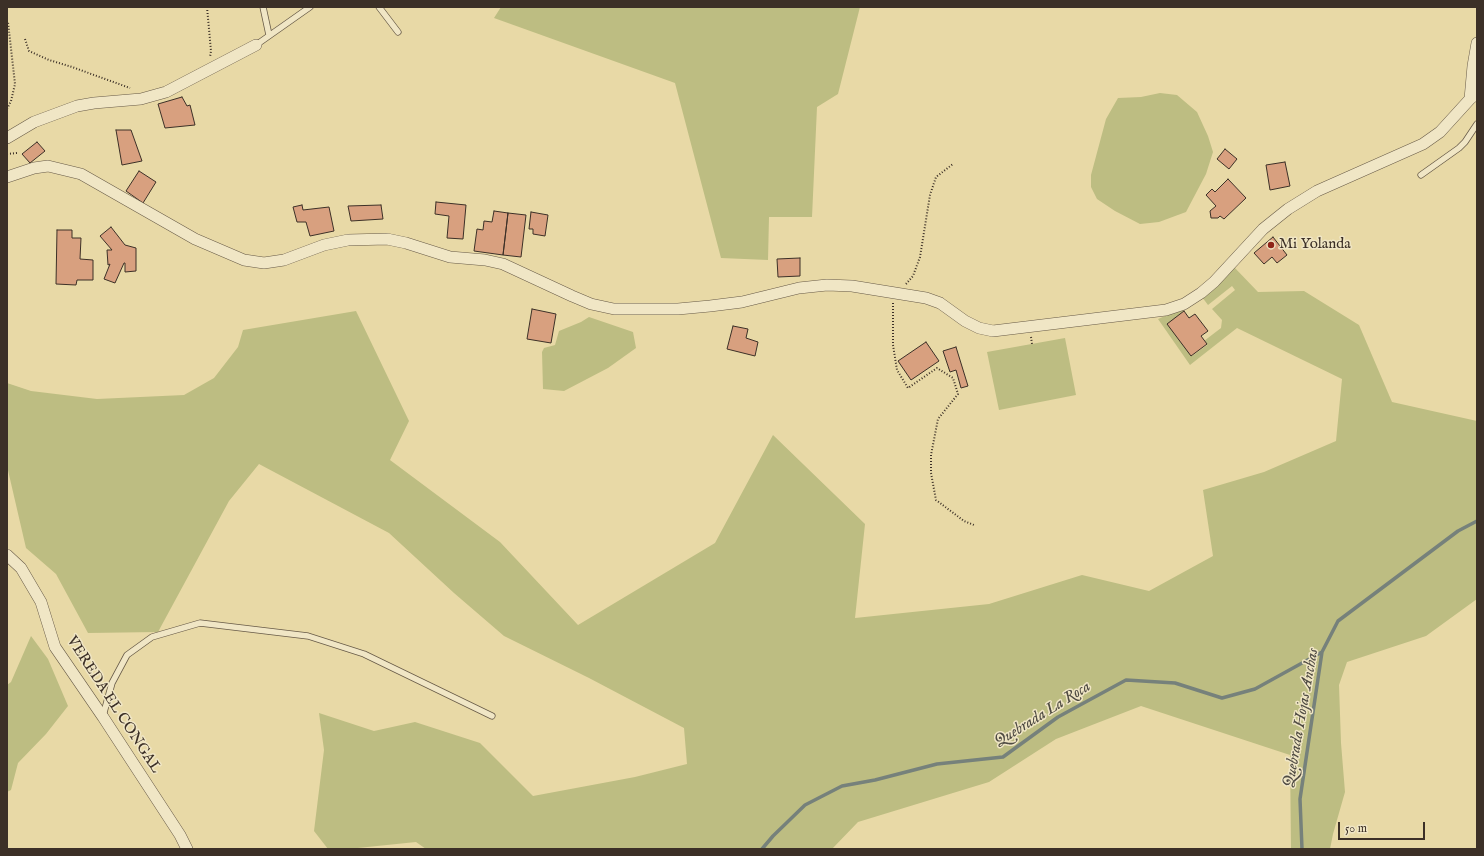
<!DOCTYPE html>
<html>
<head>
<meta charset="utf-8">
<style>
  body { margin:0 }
  #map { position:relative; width:1484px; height:856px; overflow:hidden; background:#e8d9a6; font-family:"IM FELL English",serif }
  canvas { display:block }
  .frame { position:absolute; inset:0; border:8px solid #3c3027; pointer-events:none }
  .scale { position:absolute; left:1338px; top:822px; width:87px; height:18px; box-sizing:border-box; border:2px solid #3c3027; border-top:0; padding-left:5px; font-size:12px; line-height:14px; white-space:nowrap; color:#3c3027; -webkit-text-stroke:3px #f0e6c5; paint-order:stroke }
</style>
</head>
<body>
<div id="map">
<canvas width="1484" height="856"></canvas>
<div class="frame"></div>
<div class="scale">50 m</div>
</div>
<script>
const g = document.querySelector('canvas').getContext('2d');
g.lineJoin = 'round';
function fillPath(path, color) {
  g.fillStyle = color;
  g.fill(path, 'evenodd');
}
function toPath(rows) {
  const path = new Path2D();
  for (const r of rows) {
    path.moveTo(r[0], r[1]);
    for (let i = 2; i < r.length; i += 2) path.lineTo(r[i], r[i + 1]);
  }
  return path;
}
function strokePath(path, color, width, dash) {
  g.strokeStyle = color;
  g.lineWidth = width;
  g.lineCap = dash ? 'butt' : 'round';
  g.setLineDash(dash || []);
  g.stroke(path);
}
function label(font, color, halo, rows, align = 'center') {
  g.font = font + ' "IM FELL English",serif';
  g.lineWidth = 3;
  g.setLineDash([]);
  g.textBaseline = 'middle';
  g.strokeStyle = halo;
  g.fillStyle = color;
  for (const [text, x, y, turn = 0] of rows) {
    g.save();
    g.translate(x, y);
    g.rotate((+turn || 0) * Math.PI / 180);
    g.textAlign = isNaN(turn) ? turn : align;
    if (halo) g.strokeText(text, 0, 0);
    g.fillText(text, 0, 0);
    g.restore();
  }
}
fillPath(toPath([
  [501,7,860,7,838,94,817,107,812,217,769,217,768,260,721,258,675,83,494,18],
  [1160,93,1177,95,1197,112,1208,136,1213,152,1206,174,1186,212,1159,222,1140,224,1115,211,1097,199,1091,187,1091,175,1106,119,1118,98,1141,97],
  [1234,267,1258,292,1304,291,1359,325,1392,402,1477,421,1477,599,1426,636,1347,662,1339,685,1341,743,1345,792,1333,834,1330,849,1291,849,1290,755,1141,706,1056,739,989,782,858,822,832,849,426,849,416,842,348,849,328,849,314,831,324,750,319,713,374,731,415,722,480,743,533,796,635,777,687,764,684,728,589,678,504,636,454,593,389,533,259,464,229,501,158,632,88,633,56,574,26,548,7,466,7,383,31,391,97,399,184,395,214,378,238,347,243,330,356,311,409,421,390,460,500,542,578,625,715,543,773,435,865,524,855,618,989,604,1082,575,1149,591,1213,556,1203,490,1264,472,1336,441,1342,379,1237,328,1190,365,1158,319,1182,309,1184,311,1192,356,1207,345,1204,341,1221,328,1222,320,1212,309,1235,290,1232,286,1208,305,1202,297],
  [589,317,633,332,636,348,608,368,564,391,543,389,542,352,544,348,555,345,559,331,581,322],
  [1065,338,1076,395,999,410,987,352],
  [31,636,48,659,68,706,46,734,18,763,11,790,7,792,7,685,11,682]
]), '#bdbd82');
strokePath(toPath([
  [762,849,773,836,805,805,842,786,875,780,937,764,1003,757,1058,717,1126,680,1175,683,1222,698,1255,689,1322,652],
  [1302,849,1300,799,1322,652,1338,621,1458,531,1477,521]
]), '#76817b', 3.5);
const building = toPath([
  [182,97,187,106,190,105,195,125,165,128,158,104,182,97],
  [116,130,131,130,142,161,122,165,116,130],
  [37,142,45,151,30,163,22,154,37,142],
  [1225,149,1237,159,1229,169,1217,159,1225,149],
  [1285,162,1290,186,1270,190,1266,165,1285,162],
  [139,171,156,182,143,203,126,191,139,171],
  [1228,179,1246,198,1224,219,1220,216,1218,218,1211,218,1210,211,1216,206,1206,195,1212,189,1215,192,1228,179],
  [436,202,466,205,463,239,447,238,449,216,435,214,436,202],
  [302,205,303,210,329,207,334,231,310,236,306,222,297,222,293,207,302,205],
  [381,205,383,219,351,221,348,206,381,205],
  [494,211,508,213,503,255,474,251,477,229,483,230,484,221,492,222,494,211],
  [531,212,548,215,545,236,533,234,533,229,529,229,531,212],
  [508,213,526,215,521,257,503,255,508,213],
  [111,227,125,245,136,248,136,271,125,272,125,263,124,263,115,283,104,279,110,264,108,265,107,250,112,250,100,236,111,227],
  [57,230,72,230,72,238,81,238,80,259,93,260,93,280,77,280,76,285,56,284,57,230],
  [1273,237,1287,255,1277,263,1272,257,1264,264,1254,253,1273,237],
  [800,258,800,276,778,277,777,259,800,258],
  [532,309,556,314,551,343,527,339,532,309],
  [1184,311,1189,318,1195,314,1208,331,1201,336,1207,344,1191,356,1167,324,1184,311],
  [733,326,748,329,746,338,758,342,755,356,727,349,733,326],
  [926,342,939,361,911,380,898,361,926,342],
  [956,347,968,386,961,388,956,370,950,372,943,351,956,347]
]);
fillPath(building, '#d8a07f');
strokePath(building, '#3c3027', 1);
const service = toPath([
  [263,7,269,35],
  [379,7,398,32],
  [256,45,310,7],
  [1421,175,1459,148,1465,142,1477,124],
  [103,716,112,683,127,655,152,637,200,623,308,636,364,654,492,716]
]);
const minor = toPath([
  [1470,99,1473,66,1477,43],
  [7,138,34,122,77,106,94,103,141,99,166,92,256,45],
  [7,177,34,168,48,166,81,174,195,239,244,260,264,263,284,260,324,245,348,240,387,239,406,243,450,257,485,260,503,264,572,296,591,304,614,309,678,309,710,306,742,302,799,288,827,285,852,286,926,298,940,303,965,321,979,328,993,331,1166,310,1184,304,1201,293,1214,282,1263,229,1288,209,1317,191,1423,144,1440,132,1470,99,1477,93],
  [7,555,21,568,41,602,55,647,103,717,180,835,187,849]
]);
strokePath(service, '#675a47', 7);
strokePath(minor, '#675a47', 12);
strokePath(toPath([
  [207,7,211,51,210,57],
  [25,39,29,51,49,60,72,67,130,88],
  [7,109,11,101,15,84,8,22],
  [7,154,17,153],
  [906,284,913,276,920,257,930,195,936,177,953,164],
  [893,303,893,345,897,370,908,388,937,368,953,378,958,394,938,419,931,455,931,473,936,500,964,521,974,525],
  [1031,337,1032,344]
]), '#3c3027', 2, [1, 2]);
strokePath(service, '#f0e6c5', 5.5);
strokePath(minor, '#f0e6c5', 11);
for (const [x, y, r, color] of [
  [1271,245,4,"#8f2418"]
]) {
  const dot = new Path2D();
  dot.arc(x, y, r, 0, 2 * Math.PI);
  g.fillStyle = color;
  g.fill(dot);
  strokePath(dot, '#f0e6c5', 1.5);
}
label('15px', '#3c3027', '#f0e6c5', [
  ["Mi Yolanda",1279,245]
], 'left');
label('15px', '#3c3027', '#f0e6c5', [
  ["VEREDA EL CONGAL",113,705,57]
]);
label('italic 16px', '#4f4b43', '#f0e6c5', [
  ["Quebrada La Roca",1043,715,-32],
  ["Quebrada Hojas Anchas",1302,718,-80]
]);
</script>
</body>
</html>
